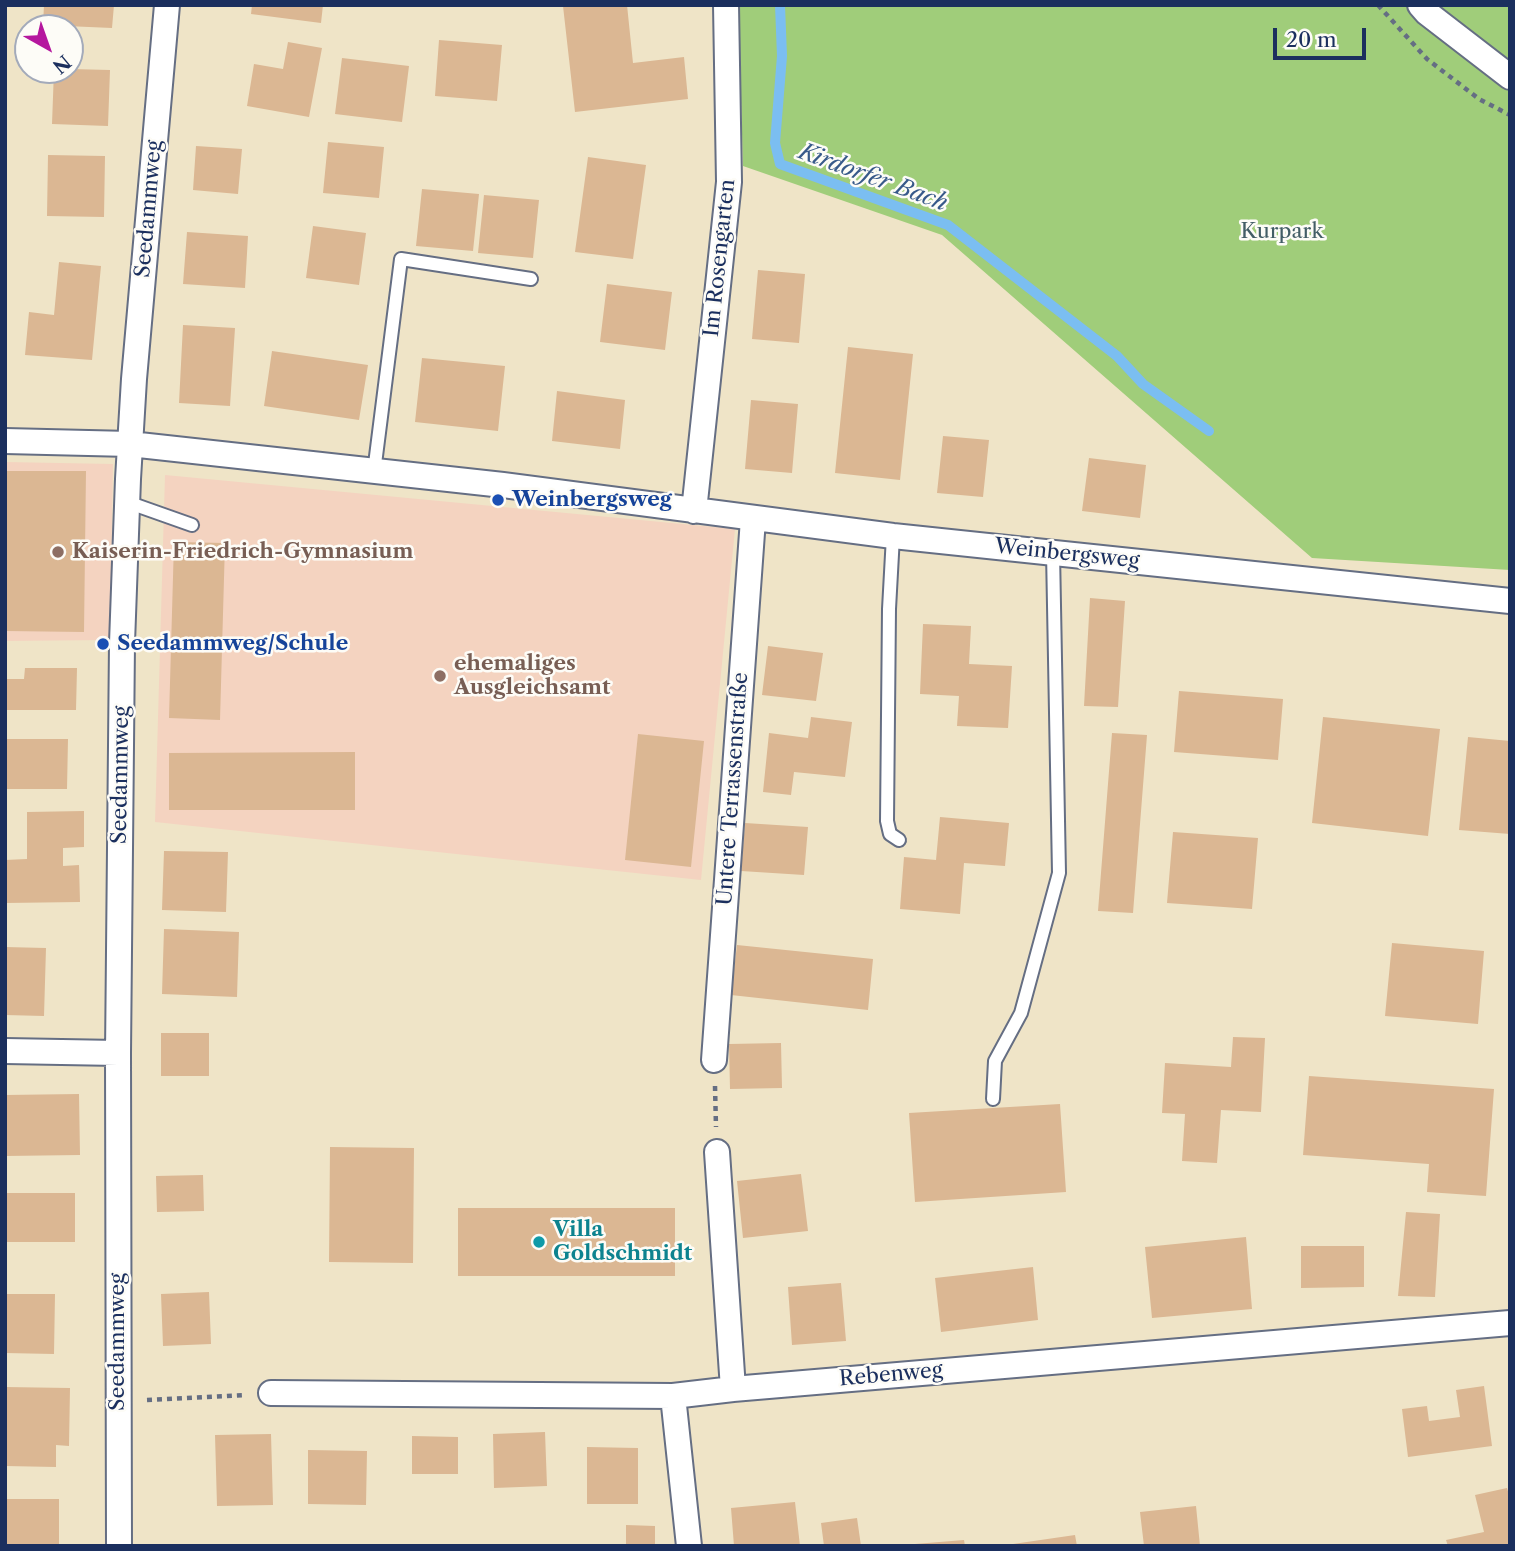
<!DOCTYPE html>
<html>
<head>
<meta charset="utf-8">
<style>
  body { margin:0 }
  #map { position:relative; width:1515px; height:1551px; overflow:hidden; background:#efe4c7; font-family:"Libre Caslon Text",serif }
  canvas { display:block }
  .frame { position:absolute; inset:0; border:7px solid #1b2f5e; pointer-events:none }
  .north { position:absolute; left:14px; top:14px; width:70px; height:70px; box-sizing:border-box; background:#fdfcf7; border:2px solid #a3aaba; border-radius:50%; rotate:140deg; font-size:19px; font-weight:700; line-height:28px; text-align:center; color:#1b2f5e }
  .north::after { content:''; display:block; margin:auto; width:24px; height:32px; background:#b5179e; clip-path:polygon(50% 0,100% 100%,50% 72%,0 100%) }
  .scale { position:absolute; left:1273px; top:28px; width:93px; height:32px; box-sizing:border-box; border:4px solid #1b2f5e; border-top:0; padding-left:9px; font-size:21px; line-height:24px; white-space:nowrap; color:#1b2f5e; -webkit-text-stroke:5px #fdfcf7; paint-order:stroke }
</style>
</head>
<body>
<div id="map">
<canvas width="1515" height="1551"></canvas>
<div class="frame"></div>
<div class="north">N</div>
<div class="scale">20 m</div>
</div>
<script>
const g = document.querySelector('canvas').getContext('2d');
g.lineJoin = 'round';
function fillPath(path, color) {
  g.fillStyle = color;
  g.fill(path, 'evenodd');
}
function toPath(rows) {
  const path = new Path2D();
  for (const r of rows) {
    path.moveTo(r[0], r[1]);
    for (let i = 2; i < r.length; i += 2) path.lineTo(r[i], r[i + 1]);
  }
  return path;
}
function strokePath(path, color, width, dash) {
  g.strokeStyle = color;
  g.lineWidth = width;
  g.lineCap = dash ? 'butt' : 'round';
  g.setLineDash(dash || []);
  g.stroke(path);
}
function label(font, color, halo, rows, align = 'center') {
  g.font = font + ' "Libre Caslon Text",serif';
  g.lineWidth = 5;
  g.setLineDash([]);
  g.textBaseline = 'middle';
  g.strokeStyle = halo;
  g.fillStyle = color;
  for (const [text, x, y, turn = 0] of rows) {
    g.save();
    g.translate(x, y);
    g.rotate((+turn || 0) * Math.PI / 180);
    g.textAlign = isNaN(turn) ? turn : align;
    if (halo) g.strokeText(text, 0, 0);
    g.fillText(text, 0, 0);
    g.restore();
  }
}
fillPath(toPath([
  [5,462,113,464,110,640,5,641],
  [165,475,735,529,701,880,155,822]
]), '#f4d3c0');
fillPath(toPath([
  [738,5,1510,5,1510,570,1312,558,942,235,743,166]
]), '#a0cd7a');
strokePath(toPath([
  [780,5,782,56,775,143,780,164,948,225,1117,356,1143,384,1209,431]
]), '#7bbef1', 10);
fillPath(toPath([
  [44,5,114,5,112,28,43,25],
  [252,5,323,5,321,23,251,14],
  [627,5,633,63,684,57,688,99,575,112,563,6],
  [439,40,502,45,497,101,435,96],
  [288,42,322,48,309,117,247,106,254,64,283,69],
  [342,58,409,66,402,122,335,114],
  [70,69,110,70,108,126,52,124,54,70,70,70],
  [328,142,384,147,379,198,323,193],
  [196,146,242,149,238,194,193,190],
  [48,155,105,156,104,217,47,216],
  [588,157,646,165,633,259,575,252],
  [422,189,479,194,473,251,416,246],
  [484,195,539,200,533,258,478,253],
  [313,226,366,233,359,285,306,278],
  [187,232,248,236,245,288,183,284],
  [59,262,101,266,92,360,25,355,29,312,54,315],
  [758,270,805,274,799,343,752,339],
  [607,284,672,292,665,350,600,342],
  [183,325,235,328,230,406,179,403],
  [848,347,913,354,900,480,835,473],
  [272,351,368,365,359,420,264,406],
  [422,358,505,366,498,431,415,422],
  [557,391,625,400,620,449,552,441],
  [751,400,798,404,792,473,745,469],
  [943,436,989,440,983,497,937,493],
  [1089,458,1146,465,1140,518,1082,511],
  [5,471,86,471,84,632,5,631],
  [174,542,225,543,220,720,169,718],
  [1090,598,1125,601,1118,707,1084,706],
  [923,624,971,626,969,664,1012,666,1008,728,957,726,959,696,920,694],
  [768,646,823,653,816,701,762,695],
  [25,668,77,668,76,710,5,710,5,679,24,679],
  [1179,691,1283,699,1278,760,1174,752],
  [811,717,852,722,845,777,794,772,791,795,763,792,769,733,808,738],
  [1323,717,1440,729,1428,836,1312,823],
  [1112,733,1147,735,1133,913,1098,911],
  [638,734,704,741,691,867,625,860],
  [1468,737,1510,741,1510,834,1459,830],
  [5,739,68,739,67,789,5,789],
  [355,752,355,810,169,810,169,753],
  [84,811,84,847,63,848,63,866,79,865,80,902,5,903,5,860,27,859,27,812],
  [940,817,1009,823,1005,866,964,863,960,914,900,909,904,857,936,860],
  [745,823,808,827,804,875,741,871],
  [1173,832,1258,838,1252,909,1167,903],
  [164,851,228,852,226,912,162,910],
  [164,929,239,932,237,997,162,994],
  [1392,943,1484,951,1478,1024,1385,1016],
  [737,945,873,959,868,1010,731,995],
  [5,947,46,948,44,1016,5,1015],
  [161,1033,209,1033,209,1076,161,1076],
  [1233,1037,1265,1038,1261,1112,1221,1110,1217,1163,1182,1161,1185,1114,1162,1113,1165,1063,1231,1067],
  [781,1043,782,1088,730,1089,729,1044],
  [1309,1076,1494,1089,1486,1196,1427,1192,1429,1164,1303,1155],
  [79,1094,80,1155,5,1156,5,1095],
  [1060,1104,1066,1192,915,1202,909,1113],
  [330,1147,414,1148,413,1263,329,1262],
  [801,1174,808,1231,743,1238,737,1181],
  [203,1175,204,1211,157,1212,156,1176],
  [5,1193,75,1193,75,1242,5,1242],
  [458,1208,675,1208,675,1276,458,1276],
  [1406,1212,1440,1214,1435,1297,1398,1296],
  [1246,1237,1252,1309,1152,1318,1145,1247],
  [1301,1246,1364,1246,1364,1287,1301,1288],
  [1033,1267,1038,1320,941,1332,935,1278],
  [841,1283,846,1341,792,1345,788,1287],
  [209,1292,211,1344,163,1346,161,1294],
  [5,1294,55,1294,54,1354,5,1353],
  [1484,1386,1492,1446,1408,1457,1402,1409,1427,1406,1429,1421,1460,1417,1456,1390],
  [5,1387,70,1388,69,1446,56,1445,56,1467,5,1466],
  [545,1432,547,1486,494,1488,493,1434],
  [271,1434,273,1505,217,1506,215,1435],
  [412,1436,458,1437,458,1474,412,1474],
  [587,1447,638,1448,638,1504,587,1504],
  [308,1450,367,1451,366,1505,308,1504],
  [1507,1488,1510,1498,1510,1546,1448,1546,1446,1540,1484,1532,1475,1495],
  [5,1499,59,1499,59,1546,5,1546],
  [795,1502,800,1546,734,1546,731,1508],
  [1196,1506,1200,1546,1144,1546,1140,1512],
  [857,1518,861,1546,824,1546,821,1523],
  [626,1525,655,1526,655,1546,626,1546],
  [1075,1535,1077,1546,1013,1546,1013,1544],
  [964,1540,965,1546,915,1546,915,1544]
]), '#dbb793');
const lane = toPath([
  [374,472,401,259,531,279],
  [127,502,192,525],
  [893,536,889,609,887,821,890,834,899,840],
  [993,1099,995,1061,1021,1013,1059,873,1053,552]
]);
const street = toPath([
  [1420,5,1427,13,1510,77],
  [5,441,130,444,503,485,893,536,1510,601],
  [694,511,729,182,726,5],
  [5,1051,118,1053],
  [714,1060,753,519],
  [717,1152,733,1389],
  [271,1393,673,1396,733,1389,1510,1323],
  [673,1396,689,1546],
  [119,1546,118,1053,122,643,128,479,134,379,167,5]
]);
strokePath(lane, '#656e83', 16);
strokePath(street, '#656e83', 28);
strokePath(toPath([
  [1378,5,1427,59,1479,99,1510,115],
  [715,1086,716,1127],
  [147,1400,246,1395]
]), '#656e83', 4.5, [5, 5]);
strokePath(lane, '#fff', 12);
strokePath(street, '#fff', 24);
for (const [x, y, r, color] of [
  [498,500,7,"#1a4fb4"],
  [58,552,7,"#8d6e63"],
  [103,644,7,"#1a4fb4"],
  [440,676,7,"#8d6e63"],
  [539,1242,7,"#0f9aa8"]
]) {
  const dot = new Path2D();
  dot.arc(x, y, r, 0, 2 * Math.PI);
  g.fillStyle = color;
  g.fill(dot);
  strokePath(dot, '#fdfcf7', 2.5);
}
label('21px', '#1b2f5e', '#fdfcf7', [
  ["Seedammweg",149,209,-85],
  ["Im Rosengarten",720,258,-84],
  ["Weinbergsweg",1067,554,6],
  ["Seedammweg",121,775,-89],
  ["Untere Terrassenstraße",733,789,-86],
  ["Seedammweg",118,1342,-90],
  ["Rebenweg",891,1375,-5]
]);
label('21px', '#435e66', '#fdfcf7', [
  ["Kurpark",1282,232]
]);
label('bold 21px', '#164399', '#fdfcf7', [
  ["Weinbergsweg",512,500],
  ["Seedammweg/Schule",117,644]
], 'left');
label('bold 21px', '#785e54', '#fdfcf7', [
  ["Kaiserin-Friedrich-Gymnasium",72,552],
  ["ehemaliges",454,664],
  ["Ausgleichsamt",454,688]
], 'left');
label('bold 21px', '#0d838f', '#fdfcf7', [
  ["Villa",553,1230],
  ["Goldschmidt",553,1254]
], 'left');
label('italic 23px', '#385a8a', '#fdfcf7', [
  ["Kirdorfer Bach",873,178,20]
]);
</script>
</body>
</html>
